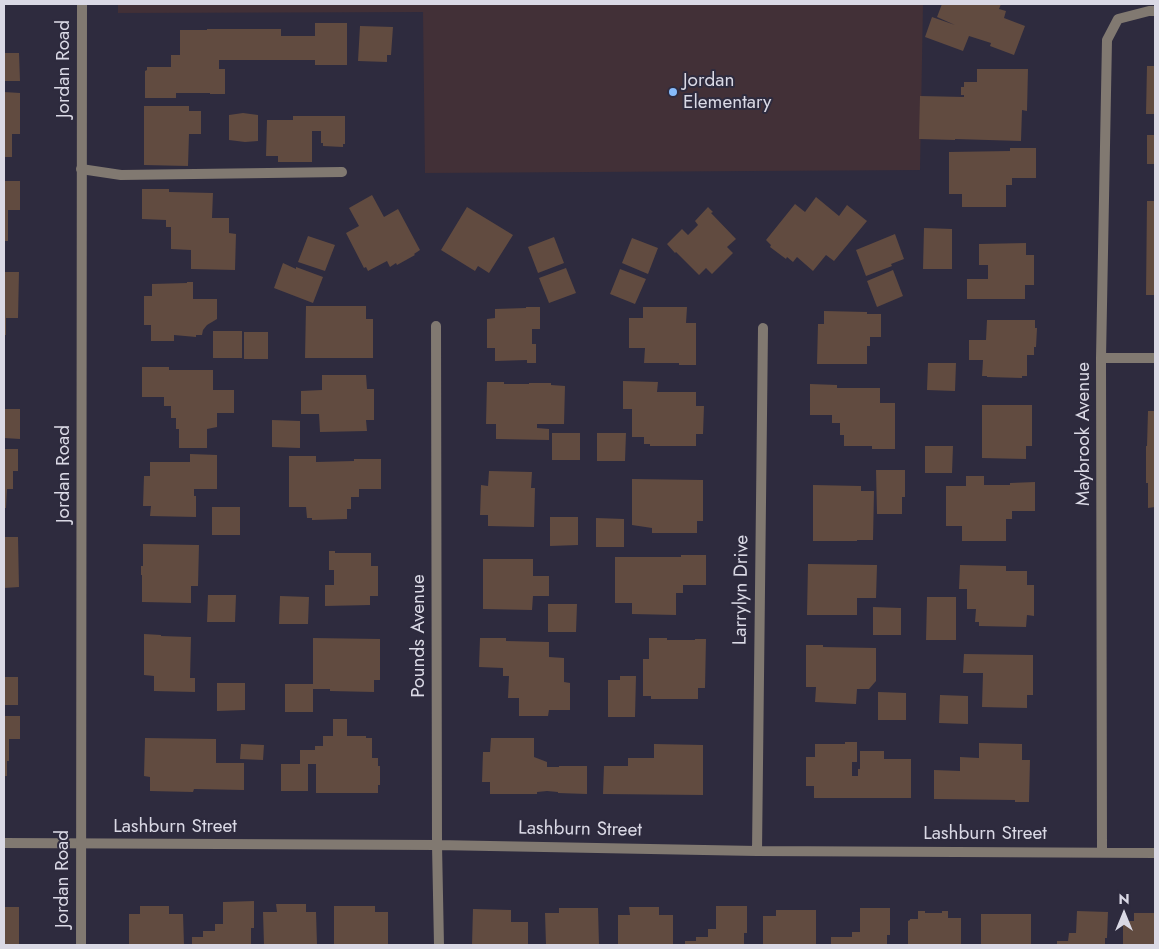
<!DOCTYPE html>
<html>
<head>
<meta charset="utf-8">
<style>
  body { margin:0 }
  #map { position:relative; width:1159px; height:949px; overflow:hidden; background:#2e2b3e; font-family:Jost,sans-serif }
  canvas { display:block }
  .frame { position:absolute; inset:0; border:5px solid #dad9e5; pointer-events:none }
  .north { position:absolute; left:1099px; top:889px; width:50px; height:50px; -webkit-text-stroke:4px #2e2b3e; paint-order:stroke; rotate:0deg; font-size:14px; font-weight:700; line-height:20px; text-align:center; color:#dad9e5 }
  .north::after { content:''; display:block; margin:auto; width:18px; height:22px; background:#dad9e5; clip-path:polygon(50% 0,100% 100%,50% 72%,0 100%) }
</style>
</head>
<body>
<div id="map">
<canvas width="1159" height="949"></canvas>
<div class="frame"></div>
<div class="north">N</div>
</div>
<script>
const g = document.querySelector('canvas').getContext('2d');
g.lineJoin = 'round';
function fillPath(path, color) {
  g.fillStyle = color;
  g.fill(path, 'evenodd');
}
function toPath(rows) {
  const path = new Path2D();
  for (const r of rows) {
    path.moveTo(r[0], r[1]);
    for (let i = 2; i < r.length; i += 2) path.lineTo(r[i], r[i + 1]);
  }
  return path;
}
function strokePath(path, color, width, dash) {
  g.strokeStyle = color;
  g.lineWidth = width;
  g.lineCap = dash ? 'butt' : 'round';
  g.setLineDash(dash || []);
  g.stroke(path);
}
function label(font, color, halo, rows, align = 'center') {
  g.font = font + ' Jost,sans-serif';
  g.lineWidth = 4;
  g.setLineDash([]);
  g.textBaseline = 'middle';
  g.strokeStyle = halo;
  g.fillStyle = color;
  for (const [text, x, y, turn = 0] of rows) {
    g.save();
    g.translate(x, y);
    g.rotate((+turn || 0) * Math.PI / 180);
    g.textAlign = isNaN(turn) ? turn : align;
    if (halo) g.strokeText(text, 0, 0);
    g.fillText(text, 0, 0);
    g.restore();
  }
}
fillPath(toPath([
  [118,4,923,4,920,170,425,173,423,12,118,13]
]), '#423037');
fillPath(toPath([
  [942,4,1001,4,999,9,1006,11,1004,18,1025,26,1014,55,990,46,991,43,969,36,963,51,925,37,932,17,955,25,937,17],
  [315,23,347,23,347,65,315,65,315,60,219,60,219,69,225,69,225,94,210,94,210,93,176,93,176,98,145,98,145,71,147,70,147,67,171,67,171,55,180,55,180,30,207,30,207,29,281,29,281,36,315,36],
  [360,26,393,27,391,55,387,55,387,62,358,61],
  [4,53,19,53,20,81,4,81],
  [1147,66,1155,66,1155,114,1146,114],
  [977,69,1028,69,1027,111,1022,110,1021,141,955,139,955,140,919,139,920,96,964,97,964,95,961,95,961,87,964,87,964,82,977,82],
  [4,92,20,93,20,134,12,134,12,157,4,157],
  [144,106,189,106,189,111,201,111,201,134,189,134,188,166,144,165],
  [243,113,258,115,258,141,245,142,229,140,229,115],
  [293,116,345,116,345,144,343,144,343,147,323,146,323,143,321,143,321,131,312,131,312,162,278,162,278,156,266,156,267,120,293,120],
  [1147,135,1155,135,1155,164,1147,164],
  [1010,148,1036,148,1036,178,1012,178,1012,185,1006,185,1006,207,962,207,962,194,949,194,949,152,1010,151],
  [4,181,20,181,20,210,8,210,8,241,4,241],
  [142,189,169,189,169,192,213,193,212,218,229,218,229,233,236,234,235,270,191,269,191,250,171,249,171,227,166,227,166,220,142,219],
  [372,195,384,217,398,209,420,250,414,254,415,255,397,265,396,263,390,267,387,261,368,271,366,267,364,268,346,233,359,226,349,208],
  [816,197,839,216,847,205,867,221,834,261,826,255,813,271,797,257,793,262,787,257,786,259,770,247,771,245,766,240,795,204,805,212],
  [1147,201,1155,201,1155,295,1146,295],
  [467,207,513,235,489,273,478,266,475,271,441,250],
  [708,207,713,212,711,213,736,239,727,247,733,253,712,274,706,268,699,275,676,252,675,253,667,244,682,229,688,235,698,225,695,221],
  [924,228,952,229,952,269,923,269],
  [895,234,904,259,891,264,892,266,866,276,856,250],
  [308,236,335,245,325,271,298,262],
  [554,237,564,263,538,273,528,247],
  [632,238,658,248,648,274,622,263],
  [1026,243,1026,255,1034,255,1034,285,1025,285,1025,299,967,299,967,279,988,279,988,265,979,265,979,244],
  [283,263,296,269,296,267,323,277,313,303,274,288],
  [566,268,576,293,549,303,539,278],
  [620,269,646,279,635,304,610,294],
  [893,270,903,296,877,307,867,281],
  [4,272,19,272,18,318,6,318,6,335,4,335],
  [187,282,193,282,193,299,217,299,217,319,207,325,203,330,202,335,196,335,196,337,174,335,174,341,151,341,151,325,144,325,144,296,152,296,152,284,187,283],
  [306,306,366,306,366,319,373,319,373,358,305,358],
  [526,307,540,307,540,329,532,329,532,344,536,344,536,363,527,363,527,360,495,361,495,348,487,348,487,319,495,318,495,309,526,308],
  [643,307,687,307,686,323,696,323,696,365,679,365,679,363,644,363,645,348,629,348,629,318,643,318],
  [824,311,867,312,867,314,881,314,881,337,870,337,870,346,867,346,867,364,817,364,818,324,824,324],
  [987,320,1035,320,1035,328,1037,328,1036,347,1034,347,1034,355,1027,355,1027,376,1022,376,1022,378,987,377,987,376,982,376,983,360,969,360,969,340,986,340],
  [213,331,242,331,242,358,213,358],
  [244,332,268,332,268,359,244,359],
  [928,363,956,363,955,391,927,390],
  [142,367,169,367,169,370,213,370,213,390,234,390,234,413,217,413,217,427,207,429,207,448,179,448,179,429,176,429,176,418,171,418,171,406,164,406,164,397,142,397],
  [322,375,366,375,367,389,374,389,374,420,366,420,367,431,320,432,319,414,301,414,301,391,322,390],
  [623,381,658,382,657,392,696,392,696,406,704,406,703,434,696,434,696,446,650,446,650,444,644,444,644,437,632,437,632,409,623,409],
  [487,382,504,382,504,384,529,384,529,383,551,383,551,385,565,386,564,424,537,424,537,428,549,429,549,440,496,439,496,424,486,424],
  [810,384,837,385,837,388,880,388,880,403,895,403,895,449,872,449,872,446,844,446,844,435,840,435,840,423,832,423,832,415,810,415],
  [982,405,1032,405,1032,446,1026,446,1026,459,982,458],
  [4,409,20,409,20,439,4,438],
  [1148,411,1155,411,1155,507,1148,508,1148,483,1146,483,1146,446,1147,446],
  [272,420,300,421,300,448,272,447],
  [552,433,580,433,580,460,552,460],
  [597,433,626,433,625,461,597,461],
  [925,446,953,446,952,473,925,473],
  [4,449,18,449,18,471,13,471,13,489,7,489,6,508,4,508],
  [190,454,217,455,217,489,194,489,194,496,196,496,196,517,150,516,151,506,143,506,144,476,150,476,150,462,190,462],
  [289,456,316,456,316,462,354,461,354,459,381,459,381,489,359,489,359,497,351,497,351,509,347,509,347,519,312,520,312,518,307,518,306,507,289,507],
  [876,470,905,470,905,497,902,497,902,514,877,514],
  [489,471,532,472,531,488,535,488,534,527,488,526,488,515,480,515,481,485,488,486],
  [966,476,984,476,984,485,1010,485,1010,483,1035,482,1035,511,1012,511,1012,519,1006,519,1006,541,962,541,962,526,946,526,946,486,966,486],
  [632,479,703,480,703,521,697,521,697,533,652,533,652,528,632,525],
  [813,485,861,486,861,491,874,491,873,540,857,540,857,541,813,541],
  [212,507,240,507,240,535,212,535],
  [550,517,578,517,578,545,550,546],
  [596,518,624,519,624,547,596,547],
  [4,537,18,537,19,587,4,588],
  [143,544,199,545,198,586,191,586,191,603,142,602,142,575,141,575,141,566,143,566],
  [329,551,335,551,335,553,371,553,371,566,378,566,378,596,370,596,370,605,325,606,325,585,334,585,334,570,329,570],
  [681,555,706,555,706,585,683,585,683,593,676,593,676,615,632,614,632,603,615,603,615,557,681,557],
  [483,559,533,559,533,576,549,576,549,596,533,596,532,610,483,609],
  [808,564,877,565,876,598,857,598,857,615,807,615],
  [960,565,1006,566,1006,571,1027,571,1027,585,1034,585,1034,616,1027,615,1026,627,979,626,979,622,975,622,976,609,967,609,967,589,959,589],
  [208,595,236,595,235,622,207,622],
  [280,596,309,597,308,624,279,624],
  [927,597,956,597,956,640,926,640],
  [548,604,577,604,576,632,548,632],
  [873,607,901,608,901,635,873,635],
  [144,634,161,635,161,636,191,637,190,678,195,678,195,692,154,691,154,676,144,675],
  [313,638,380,639,380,680,374,680,374,692,330,691,330,689,313,689,313,712,285,712,285,684,313,684],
  [480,638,506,638,506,641,549,642,549,657,564,658,564,682,570,683,570,710,549,710,548,716,519,716,519,698,508,698,509,676,503,676,503,668,479,667],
  [649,638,667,638,667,640,695,640,695,639,706,639,705,688,698,688,698,699,651,699,651,696,643,696,643,659,649,659],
  [806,645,823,645,823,647,876,648,876,681,869,689,857,689,856,704,815,702,816,687,806,687],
  [964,654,1033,655,1033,695,1027,695,1027,708,982,707,983,673,963,673],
  [620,676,636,676,635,717,608,717,608,680,620,680],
  [4,677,18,677,18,705,4,705],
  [217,683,245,683,245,710,217,711],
  [878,692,906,693,906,720,878,720],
  [940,695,968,696,968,724,939,723],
  [4,716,20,716,20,739,9,739,9,761,7,761,7,776,4,776],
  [333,719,347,719,347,736,366,736,366,738,372,738,372,758,378,758,378,766,380,766,380,785,378,785,378,793,316,793,316,764,308,764,308,791,281,791,281,764,300,764,300,750,315,750,315,746,323,746,323,736,333,736],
  [145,738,216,739,216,763,244,763,244,790,194,789,193,792,150,791,150,777,144,776],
  [491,738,534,738,534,757,547,762,547,767,559,767,559,766,587,766,587,794,558,793,558,792,547,791,537,792,537,794,490,794,490,782,482,782,483,752,490,752],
  [845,742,857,742,857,762,852,762,852,776,858,776,858,769,860,769,860,751,884,751,884,759,911,759,911,798,814,798,814,786,806,786,806,757,815,757,815,744,845,744],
  [979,743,1022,744,1022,760,1030,760,1029,802,1015,802,1015,800,934,799,934,770,960,771,960,757,979,758],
  [241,744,264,745,263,760,240,759],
  [654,744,703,745,703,795,603,794,604,766,628,766,628,758,654,758],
  [254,901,254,928,251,928,251,945,192,945,192,937,203,937,203,931,215,931,215,924,223,924,223,902],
  [276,904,306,904,306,912,316,912,317,945,264,945,263,912,277,912],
  [140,906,169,906,169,914,183,914,184,945,129,945,129,914,140,914],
  [334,906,375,906,375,912,388,912,388,945,334,945],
  [716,906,747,906,747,933,744,933,744,945,685,945,685,941,696,941,696,937,708,937,708,929,716,929],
  [4,907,19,907,19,945,4,945],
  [629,907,659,907,659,915,673,915,673,945,618,945,618,915,630,915],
  [559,908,598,908,599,945,546,945,545,913,559,913],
  [860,908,890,908,890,935,887,935,887,945,831,945,831,937,852,937,852,932,860,932],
  [473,909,511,910,511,922,528,922,528,945,472,945],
  [776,910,816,910,816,945,763,945,763,916,776,916],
  [918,911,925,911,925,913,942,913,942,911,948,911,948,918,961,918,961,945,908,945,908,921,910,920,910,919,918,919],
  [1077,911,1108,912,1107,938,1105,938,1105,945,1057,945,1057,941,1068,941,1069,933,1076,933],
  [1134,913,1155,913,1155,945,1123,945,1123,921,1134,921],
  [981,914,1031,914,1031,945,981,945]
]), '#614b40');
strokePath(toPath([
  [81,169,121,175,342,172]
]), '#817971', 10);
strokePath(toPath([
  [436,326,437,845,439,945],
  [1101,358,1155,358],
  [4,843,437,845,757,851,1155,853],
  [757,851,763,328],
  [1102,852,1101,358,1107,40,1118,19,1149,11,1155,11]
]), '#817971', 10);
strokePath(toPath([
  [81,945,82,4]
]), '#817971', 10);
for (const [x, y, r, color] of [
  [673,92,5,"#87bbfb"]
]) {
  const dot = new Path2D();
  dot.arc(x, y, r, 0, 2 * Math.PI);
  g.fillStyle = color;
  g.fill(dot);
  strokePath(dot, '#2e2b3e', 2);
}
label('19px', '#dad9e5', '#2e2b3e', [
  ["Jordan Road",64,69,-90],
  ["Maybrook Avenue",1084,434,-90],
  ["Jordan Road",64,474,-90],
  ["Larrylyn Drive",742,590,-89],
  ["Pounds Avenue",419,636,-90],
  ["Lashburn Street",175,827],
  ["Lashburn Street",580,830,1],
  ["Lashburn Street",985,834],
  ["Jordan Road",63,879,-90]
]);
label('19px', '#dad9e5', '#2e2b3e', [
  ["Jordan",683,81],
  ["Elementary",683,103]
], 'left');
</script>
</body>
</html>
